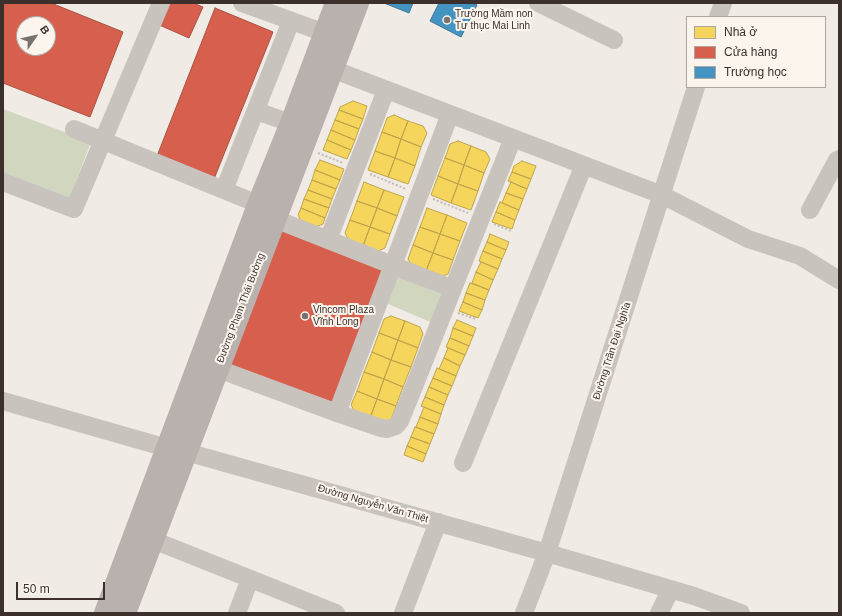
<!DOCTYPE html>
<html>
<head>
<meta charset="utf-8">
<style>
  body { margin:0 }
  #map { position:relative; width:842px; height:616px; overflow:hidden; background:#f0ebe5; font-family:Helvetica,sans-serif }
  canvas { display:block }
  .frame { position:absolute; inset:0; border:4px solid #3b302b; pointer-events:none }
  .legend { position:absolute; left:686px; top:16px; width:140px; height:72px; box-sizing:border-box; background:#fbf5ee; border:1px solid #aea6a0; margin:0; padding:5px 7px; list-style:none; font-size:12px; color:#3b302b }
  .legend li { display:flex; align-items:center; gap:8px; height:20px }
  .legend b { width:20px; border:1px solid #aea6a0 }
  .north { position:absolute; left:16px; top:16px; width:40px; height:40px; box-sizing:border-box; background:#fbf5ee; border:1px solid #aea6a0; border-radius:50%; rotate:56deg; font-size:11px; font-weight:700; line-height:16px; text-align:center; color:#3b302b }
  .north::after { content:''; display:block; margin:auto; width:14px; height:18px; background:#7a716c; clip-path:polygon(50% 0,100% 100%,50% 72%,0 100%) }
  .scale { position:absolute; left:16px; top:582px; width:89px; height:18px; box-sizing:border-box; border:2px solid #3b302b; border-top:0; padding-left:5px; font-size:12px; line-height:14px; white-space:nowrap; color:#3b302b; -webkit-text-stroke:3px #fbf5ee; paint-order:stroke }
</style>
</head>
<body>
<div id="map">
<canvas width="842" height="616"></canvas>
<div class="frame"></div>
<ul class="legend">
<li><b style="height:11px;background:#f6d55c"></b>Nhà ở</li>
<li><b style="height:11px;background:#d6604d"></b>Cửa hàng</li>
<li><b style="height:11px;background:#4393c3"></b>Trường học</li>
</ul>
<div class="north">B</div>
<div class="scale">50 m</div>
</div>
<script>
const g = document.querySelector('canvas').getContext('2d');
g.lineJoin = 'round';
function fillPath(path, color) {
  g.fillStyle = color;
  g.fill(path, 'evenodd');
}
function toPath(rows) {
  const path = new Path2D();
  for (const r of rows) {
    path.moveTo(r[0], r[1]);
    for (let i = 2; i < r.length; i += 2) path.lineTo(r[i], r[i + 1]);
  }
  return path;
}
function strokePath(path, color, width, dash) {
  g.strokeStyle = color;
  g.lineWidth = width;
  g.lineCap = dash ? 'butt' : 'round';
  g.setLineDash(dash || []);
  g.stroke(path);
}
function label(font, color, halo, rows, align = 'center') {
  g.font = font + ' Helvetica,sans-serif';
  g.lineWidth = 4;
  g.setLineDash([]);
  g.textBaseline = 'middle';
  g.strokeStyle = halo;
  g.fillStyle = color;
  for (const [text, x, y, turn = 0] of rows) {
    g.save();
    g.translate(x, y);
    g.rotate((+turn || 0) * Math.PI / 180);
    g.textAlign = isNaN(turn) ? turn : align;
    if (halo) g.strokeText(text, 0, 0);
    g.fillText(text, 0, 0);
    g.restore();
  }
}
fillPath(toPath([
  [3,109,91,142,68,202,3,178],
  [398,276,447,297,435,324,386,303]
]), '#d1d6bf');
const homes = toPath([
  [353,101,367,106,363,119,339,110,340,107,353,101],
  [339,110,363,119,359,129,335,120,339,110],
  [394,115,408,121,401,139,382,132,387,118,394,115],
  [335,120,359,129,355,140,331,130,335,120],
  [408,121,423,126,427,133,421,147,401,139,408,121],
  [331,130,355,140,351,150,327,140,331,130],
  [382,132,401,139,395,158,375,151,382,132],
  [401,139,421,147,415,166,395,158,401,139],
  [327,140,351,150,347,159,323,150,327,140],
  [458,141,471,146,464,165,445,158,450,144,458,141],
  [471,146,486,152,490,159,484,173,464,165,471,146],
  [375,151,395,158,388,177,368,170,375,151],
  [395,158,415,166,408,184,388,177,395,158],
  [445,158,464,165,458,184,438,176,445,158],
  [320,160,344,169,340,180,315,170,320,160],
  [522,161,536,166,531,179,512,172,514,166,522,161],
  [464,165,484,173,478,191,458,184,464,165],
  [315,170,340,180,336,189,312,180,315,170],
  [512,172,531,179,527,189,508,181,512,172],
  [438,176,458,184,451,203,431,195,438,176],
  [312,180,336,189,332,199,308,190,312,180],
  [364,182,384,190,377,208,357,201,364,182],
  [511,182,527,189,523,199,506,193,511,182],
  [458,184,478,191,471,210,451,203,458,184],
  [308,190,332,199,329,208,304,199,308,190],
  [384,190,404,197,397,216,377,208,384,190],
  [506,193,523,199,519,210,502,203,506,193],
  [304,199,329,208,325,218,301,208,304,199],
  [357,201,377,208,370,227,350,220,357,201],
  [500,202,519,210,515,220,496,212,500,202],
  [301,208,325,218,323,224,316,227,301,221,298,215,301,208],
  [377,208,397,216,390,234,370,227,377,208],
  [427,208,447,215,440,234,420,227,427,208],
  [496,212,515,220,512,229,492,222,496,212],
  [447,215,467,223,460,241,440,234,447,215],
  [350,220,370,227,363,246,349,241,345,233,350,220],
  [370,227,390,234,385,248,378,251,363,246,370,227],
  [420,227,440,234,433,253,413,245,420,227],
  [440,234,460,241,453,260,433,253,440,234],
  [490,234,509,242,506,250,487,242,490,234],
  [487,242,506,250,502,259,483,251,487,242],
  [413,245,433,253,426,271,412,266,408,259,413,245],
  [483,251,502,259,498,269,479,261,483,251],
  [433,253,453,260,448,274,440,277,426,271,433,253],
  [481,262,498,269,493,280,476,272,481,262],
  [476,272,493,280,489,290,472,283,476,272],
  [470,283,489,290,485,300,466,293,470,283],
  [466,293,485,300,482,310,463,302,466,293],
  [463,302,482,310,478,318,459,311,463,302],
  [391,316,405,321,398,340,379,333,384,319,391,316],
  [457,320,476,328,473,336,453,328,457,320],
  [405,321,420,327,423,334,418,348,398,340,405,321],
  [453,328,473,336,469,346,450,338,453,328],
  [379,333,398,340,391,360,372,352,379,333],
  [450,338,469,346,465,355,446,347,450,338],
  [398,340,418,348,411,367,391,360,398,340],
  [448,348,465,355,460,366,444,358,448,348],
  [372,352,391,360,384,379,364,372,372,352],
  [444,358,460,366,456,376,439,369,444,358],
  [391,360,411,367,403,387,384,379,391,360],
  [437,368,456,376,452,386,433,378,437,368],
  [364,372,384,379,377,399,357,391,364,372],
  [433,378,452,386,448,395,429,387,433,378],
  [384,379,403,387,396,406,377,399,384,379],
  [429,387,448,395,444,405,425,397,429,387],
  [357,391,377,399,370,418,355,412,351,405,357,391],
  [425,397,444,405,441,414,421,406,425,397],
  [377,399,396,406,391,420,383,423,370,418,377,399],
  [424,407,441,414,438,424,420,417,424,407],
  [420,417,438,424,434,434,416,427,420,417],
  [415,427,434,434,430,444,411,437,415,427],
  [411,437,430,444,426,454,407,446,411,437],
  [407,446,426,454,423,462,404,455,407,446]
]);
fillPath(homes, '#f6d55c');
strokePath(homes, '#bea44d', 1);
const shops = toPath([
  [3,3,51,3,123,32,90,117,3,83,3,3],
  [24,24,48,24,48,48,24,48,24,24],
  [166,3,193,3,203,7,189,38,157,24,166,3],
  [215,8,273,32,214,179,157,156,215,8],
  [278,228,385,270,332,405,225,363,278,228]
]);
fillPath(shops, '#d6604d');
strokePath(shops, '#a85243', 1);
const schools = toPath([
  [384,3,413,3,409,13,384,3],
  [439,3,473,3,477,5,461,37,430,21,439,3]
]);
fillPath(schools, '#4393c3');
strokePath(schools, '#417595', 1);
strokePath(toPath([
  [318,153,343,163],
  [370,174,406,189],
  [433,199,468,213],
  [494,224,511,231],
  [458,313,476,319]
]), '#c2bbb6', 2, [2, 2]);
strokePath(toPath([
  [242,3,325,33],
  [538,3,614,40],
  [718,17,723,3],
  [332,69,662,195,748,239,800,256,839,280],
  [256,111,291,123],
  [74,129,258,204],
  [3,182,74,209,161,3],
  [224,190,291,21],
  [810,210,837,160,839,159],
  [275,219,453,289],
  [328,240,386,90],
  [218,369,337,413,381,428,387,429,396,426,400,421,415,384,513,138],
  [3,401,167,448,186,452,547,553,694,596,741,613],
  [337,413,450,114],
  [463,463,584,165],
  [153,540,336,613],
  [237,613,250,579],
  [403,613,438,522],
  [524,613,547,553,696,87],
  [659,613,671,589]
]), '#c9c3be', 18);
strokePath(toPath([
  [105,613,261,197,291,123,336,3],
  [125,613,358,3]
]), '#b8b1ad', 22);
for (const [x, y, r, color] of [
  [447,20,4,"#7a716c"],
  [305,316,4,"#7a716c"]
]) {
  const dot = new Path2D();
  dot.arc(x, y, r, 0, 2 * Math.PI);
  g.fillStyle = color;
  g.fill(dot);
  strokePath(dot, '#fbf5ee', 1.5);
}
label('10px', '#3b302b', '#fbf5ee', [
  ["Trường Mầm non",455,14],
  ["Tư thục Mai Linh",455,26],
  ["Vincom Plaza",313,310],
  ["Vĩnh Long",313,322]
], 'left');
label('10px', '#3b302b', '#fbf5ee', [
  ["Đường Phạm Thái Bường",241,308,-69],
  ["Đường Trần Đại Nghĩa",612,351,-72],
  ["Đường Nguyễn Văn Thiệt",373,504,16]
]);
</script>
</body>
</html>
